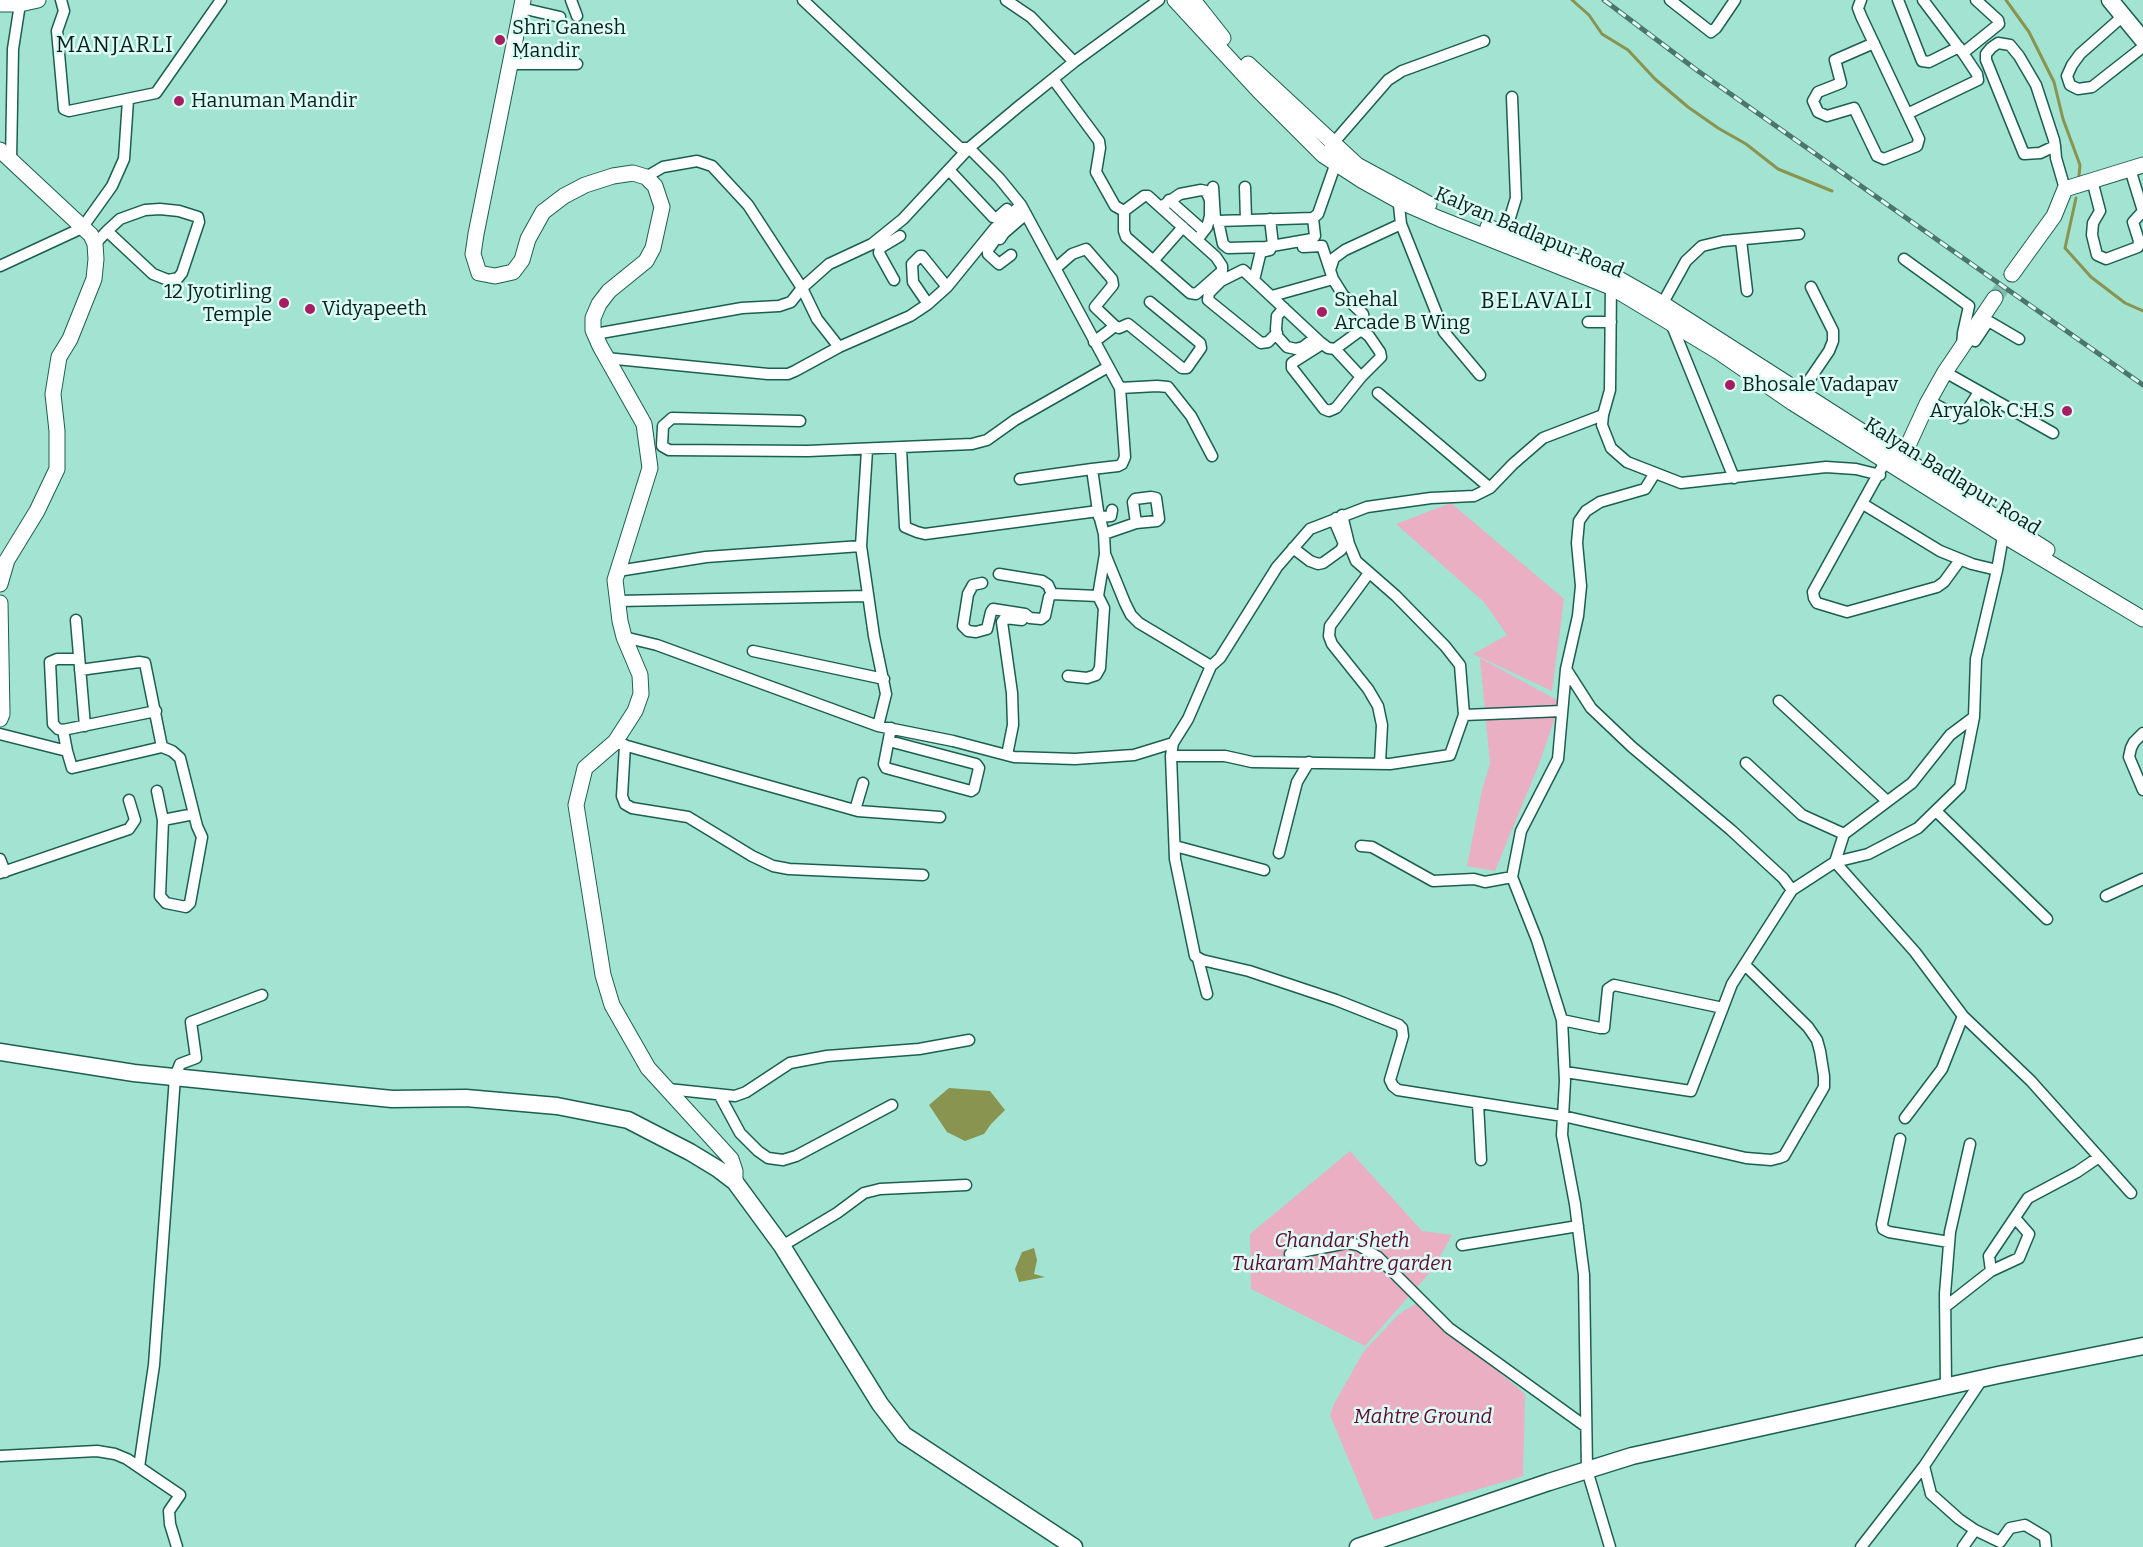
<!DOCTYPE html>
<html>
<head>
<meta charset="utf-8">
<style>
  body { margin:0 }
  canvas { display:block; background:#a2e3d2 }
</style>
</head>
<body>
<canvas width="2143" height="1547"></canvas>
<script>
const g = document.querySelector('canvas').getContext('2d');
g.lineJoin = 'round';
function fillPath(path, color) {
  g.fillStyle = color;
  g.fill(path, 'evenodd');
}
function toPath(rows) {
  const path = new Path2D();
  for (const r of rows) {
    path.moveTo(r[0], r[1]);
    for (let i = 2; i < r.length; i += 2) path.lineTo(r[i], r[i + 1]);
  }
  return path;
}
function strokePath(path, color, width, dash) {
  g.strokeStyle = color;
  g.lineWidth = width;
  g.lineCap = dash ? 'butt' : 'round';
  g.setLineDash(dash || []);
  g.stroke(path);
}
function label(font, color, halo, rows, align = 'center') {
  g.font = font + ' Bitter,serif';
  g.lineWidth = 5;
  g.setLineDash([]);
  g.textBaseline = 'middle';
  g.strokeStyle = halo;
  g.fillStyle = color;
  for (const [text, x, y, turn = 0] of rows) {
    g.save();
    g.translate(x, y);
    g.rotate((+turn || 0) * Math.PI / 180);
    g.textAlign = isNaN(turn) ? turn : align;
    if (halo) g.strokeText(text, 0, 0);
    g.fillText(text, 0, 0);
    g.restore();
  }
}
fillPath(toPath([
  [1451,503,1564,599,1552,691,1473,654,1507,635,1484,602,1396,524],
  [1480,658,1559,701,1556,715,1539,764,1495,871,1467,866,1482,790,1490,764],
  [1350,1151,1422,1231,1452,1235,1433,1269,1365,1346,1251,1289,1250,1234],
  [1417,1303,1525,1394,1523,1476,1374,1520,1330,1415,1334,1404,1364,1351,1399,1314]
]), '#eaafc3');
fillPath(toPath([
  [949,1088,990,1091,1005,1110,991,1124,984,1134,965,1141,947,1132,929,1105],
  [1034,1248,1037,1260,1034,1274,1045,1277,1019,1282,1015,1269,1022,1252]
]), '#899450');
strokePath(toPath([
  [1572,0,1589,15,1602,34,1628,50,1655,79,1688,107,1718,128,1746,144,1778,169,1832,191],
  [2006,0,2029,32,2054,82,2063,119,2080,165,2079,176],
  [2076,198,2065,248,2091,277,2125,303,2143,311]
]), '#899450', 3);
strokePath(toPath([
  [1995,298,2012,274]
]), '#83bcae', 15, [15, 8]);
const street = toPath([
  [61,0,64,11,57,31,64,109,69,111,156,93,221,0],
  [571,0,577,16],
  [803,0,960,148,969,148,999,178,1021,205,1120,388,1125,457,1122,464,1118,466,1092,469,1098,511,1104,534,1105,554,1125,603,1131,615,1139,623,1211,666,1220,658,1277,567,1310,529,1367,507,1431,498,1474,496,1490,488,1513,464,1543,438,1603,415,1610,390,1611,282],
  [1006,0,1031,17,1074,62],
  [1670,0,1711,32,1716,28,1735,0],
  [1861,0,1858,8,1861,16,1919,139,1917,146,1884,159,1877,156,1854,108,1827,116,1818,112,1813,101,1818,92,1841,83,1835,60,1874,43],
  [1898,0,1922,61,1929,62,1959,47],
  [521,8,560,17],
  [2123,16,2080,54,2072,65,2067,76,2070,85,2078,89,2092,87,2143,47],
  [1963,53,1999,24,1998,20,1976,0],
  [511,64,577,64],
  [1053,79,1099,141,1100,148,1096,172,1115,206,1124,211,1144,196,1148,196,1216,257,1222,266,1222,271,1196,294,1190,293,1126,237,1124,231,1124,211],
  [1907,114,1978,80,1977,74,1963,53,1923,0],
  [2055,146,2040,153,2024,154,1986,60,1986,54,1991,48,1998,43,2010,45,2019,56,2036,85,2054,140,2055,146,2056,158,2065,189],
  [1329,148,1388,80,1402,71,1484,41],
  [11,161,13,49,20,4],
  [949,170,993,217,997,218,1007,209],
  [2092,180,2100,211,2093,223,2092,235,2097,255,2106,259,2138,247,2139,241,2133,222,2143,211,2130,169],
  [1213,187,1215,219,1218,221,1313,218,1318,214,1338,157],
  [1245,187,1246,220],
  [1398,196,1401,224,1444,332,1480,375],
  [1169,200,1204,231],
  [1161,207,1180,194,1201,190,1206,191,1210,200,1210,216,1207,227,1197,240],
  [1270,219,1273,245],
  [1218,221,1223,244,1228,248,1266,247,1312,239,1315,236,1313,218],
  [995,229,995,240,988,250,988,254,999,264,1011,255],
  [1000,239,1004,233,1026,214],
  [1506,240,1505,234,1516,198,1512,97],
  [1741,240,1747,291],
  [95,244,107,231,120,219,145,210,160,209,179,211,198,217,199,222,182,273,178,278,168,280,153,274,107,231],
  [1303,247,1322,246,1330,270],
  [1904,259,1969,306,1963,333,1962,347],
  [1153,261,1183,227],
  [0,266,82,228,112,186,124,159,128,100],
  [1056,268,1072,254,1086,249,1112,279,1113,285,1095,307,1115,326,1119,328,1128,324,1182,368,1187,368,1201,348,1200,343,1150,302],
  [894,280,879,253,880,248,900,236],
  [1254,280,1260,255,1262,252,1270,250],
  [1272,296,1333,279],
  [928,304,913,282,912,264,920,256,922,256,947,287],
  [1284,308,1277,316,1276,329,1277,336,1287,347,1296,349,1303,347,1315,338],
  [1660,308,1686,261,1702,246,1723,241,1799,234],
  [1588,322,1611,322],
  [1671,323,1734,478],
  [1277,333,1268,342,1261,343,1208,300,1209,293,1221,281,1243,270,1320,342,1328,348,1335,349,1361,330,1364,320,1363,314,1343,295,1333,279,1330,270,1334,258,1345,250,1401,224],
  [595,334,742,308,779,306,791,302,802,288,748,205,712,166,697,161,663,167,646,177],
  [1968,338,1975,341,1987,323,1990,322,2019,339],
  [1094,342,1115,326],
  [1322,344,1292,363,1292,368,1324,409,1329,411,1336,408,1361,377,1335,349],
  [839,347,817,319,802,288,829,264,872,244,903,219,969,148,1018,107,1074,62,1159,0],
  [606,358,768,374,788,374,795,371,839,347,910,316,928,304,947,287,995,228,1021,205],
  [1945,372,2053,433],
  [1361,377,1381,357,1380,352,1369,336,1361,330],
  [1120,388,1157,386,1168,387,1191,416,1212,456],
  [1378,393,1490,488],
  [1797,398,1829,351,1833,341,1833,331,1811,287],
  [1929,401,1960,418,1963,417,1979,392],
  [1603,415,1602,425,1611,448,1627,462,1681,483,1826,467,1856,469,1880,475],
  [800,421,672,418,663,426,662,446,669,450,808,451,972,444,987,440,1015,420,1108,367],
  [901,448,905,527,917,532,925,534,1098,511],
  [867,450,861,546,874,636,886,694,878,726],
  [1886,460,1813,592,1814,598,1817,603,1847,612,1937,587,1944,582,1960,560],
  [1655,473,1645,489,1600,502,1586,511,1579,521,1577,543,1581,586,1578,616,1566,669,1591,708,1632,747,1731,830,1783,878,1792,890,1835,862,1868,854,1918,828,1960,787,1974,717,1976,659,1997,570,2004,531],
  [1020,479,1092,469],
  [1863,504,1940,551,1972,564,1997,570],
  [1099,517,1111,516,1112,510],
  [1104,534,1136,523,1133,502,1135,499,1151,497,1156,498,1159,519,1157,521,1136,523],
  [1293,548,1310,561,1318,564,1323,563,1341,550,1344,544,1336,525,1336,518],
  [618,571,706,557,861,546],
  [1369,573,1330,626,1329,636,1332,644,1368,689,1378,706,1382,725,1380,763],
  [999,574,1042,581,1048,585,1052,594],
  [982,583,973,585,968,594,963,626,968,631,976,632,987,629,991,612,993,609,1025,614,1030,618,1041,619,1045,616,1049,597,1052,594,1098,596],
  [618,601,868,596],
  [76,620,85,726],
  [624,637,657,645,878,726,953,741,1014,757,1075,759,1134,755,1173,743,1188,719,1211,666],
  [753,651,884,679],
  [1566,669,1558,759,1521,831,1512,877,1537,940,1562,1020,1565,1081,1562,1135,1575,1204,1584,1275,1587,1470,1610,1547],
  [1068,676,1087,678,1096,675,1100,668,1104,608,1098,596,1105,554],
  [1779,701,1887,801],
  [1464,715,1562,711],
  [1974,717,1950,735,1912,783,1844,834,1835,862,1915,952,1963,1016,2031,1081,2131,1193],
  [63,730,58,729,53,724,50,662,57,659,79,659],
  [2143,733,2134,742,2131,748,2129,757,2143,790],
  [0,734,67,751,72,768,162,747,145,663,139,662,80,670],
  [889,741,976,764,979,768,974,789,971,791,886,768,884,764,891,728],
  [1173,743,1171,756,1175,859,1195,956,1202,960,1249,971,1336,1000,1399,1025,1402,1028,1403,1036,1390,1080,1393,1086,1398,1090,1563,1116,1746,1158,1771,1160,1779,1158,1784,1156,1824,1087,1824,1076,1820,1051,1817,1040,1808,1027,1745,965],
  [620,744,858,811,940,817],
  [625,745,622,796,625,804,632,808,688,817,752,856,773,866,789,869,923,875],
  [67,751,63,730,156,711],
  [1007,755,1013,725,1012,693,1002,622,1005,618,1022,620],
  [1171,756,1225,756,1252,762,1390,764,1450,755,1464,715,1460,665,1445,646,1396,596,1356,561,1349,544,1342,515],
  [1746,763,1802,815,1844,834],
  [157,791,163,820,160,896,166,903,186,907,190,903,202,837,197,826,180,758,172,751,162,747],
  [855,810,863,783],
  [1936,811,2047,919],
  [163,820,194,814],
  [1175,846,1264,870],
  [1361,846,1372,847,1433,881,1474,879,1485,882,1512,877],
  [1279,853,1297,782,1309,762],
  [0,859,5,872],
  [0,873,129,829,135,820,129,800],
  [2106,896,2143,879],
  [1198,959,1207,994],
  [1562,1020,1600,1028,1604,1028,1608,989,1614,985,1723,1008],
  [1565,1072,1691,1091,1732,984,1792,890],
  [668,1089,735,1096,746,1092,790,1063,827,1056,919,1049,969,1040],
  [720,1096,740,1133,758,1151,768,1158,783,1160,796,1156,892,1105],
  [1478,1103,1481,1160],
  [1905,1118,1942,1069,1963,1016],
  [1900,1139,1882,1224,1883,1229,1889,1232,1949,1242],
  [1462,1245,1578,1226],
  [782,1246,837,1213,864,1193,880,1189,966,1185],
  [1290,1254,1347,1243,1358,1245,1378,1257,1449,1328,1585,1426],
  [1991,1271,1989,1256,2028,1198,2077,1172,2099,1157],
  [1945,1307,1991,1271,2019,1258,2029,1234,2015,1218],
  [1946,1386,1945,1294,1950,1232,1970,1144],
  [0,1456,97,1451,115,1454,127,1459,180,1495,169,1511,170,1524,177,1547],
  [1924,1466,1931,1494,1959,1519,1975,1530,2000,1542,2010,1528,2025,1525,2045,1537,2046,1547],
  [139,1467,154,1365,175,1077,180,1064,196,1058,191,1022,262,995],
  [1861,1547,1924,1466,1983,1378],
  [1963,1547,1975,1530]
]);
const secondary = toPath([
  [523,0,476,234,473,254,479,273,495,276,513,272,522,260,528,239,543,212,564,196,585,185,613,176,633,173,646,177,655,186,662,207,653,248,646,261,609,291,599,304,593,318,593,330,600,346,644,424,650,468,615,580,620,621,624,637,640,675,641,694,635,711,615,742,585,768,576,805,603,975,612,1005,648,1068,731,1159,735,1171,735,1182],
  [1175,0,1259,91,1323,155,1363,181,1399,201,1440,219,1611,287,1719,352,1793,403,2003,535,2143,619],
  [1193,0,1223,38],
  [0,4,20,4,38,0],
  [1248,64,1357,165,1429,204],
  [0,150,91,235,95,244,96,259,94,279,70,339,59,357,53,394,57,431,57,469,37,511,7,560,0,584],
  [1488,227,1619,279,1663,304,2047,550],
  [2012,274,2054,216,2065,189,2143,165],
  [1899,465,1927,404,1945,372,1995,298],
  [0,603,2,714,0,719]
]);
const primary = toPath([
  [2110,0,2143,40],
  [0,1052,134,1073,392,1099,466,1098,557,1106,628,1120,690,1152,718,1169,735,1182,782,1246,880,1404,904,1435,1074,1547],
  [1358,1547,1549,1482,1632,1456,1998,1375,2143,1346]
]);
strokePath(street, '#1b5f51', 13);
strokePath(secondary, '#1b5f51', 17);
strokePath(primary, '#1b5f51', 19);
strokePath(street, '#fff', 10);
strokePath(secondary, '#fff', 15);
strokePath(primary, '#fff', 16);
const rail = toPath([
  [1604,0,1698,71,2143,385]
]);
strokePath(rail, '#4b766c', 5);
strokePath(rail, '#ddfdf4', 3, [9]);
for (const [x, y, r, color] of [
  [500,40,6,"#a71d62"],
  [179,101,6,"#a71d62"],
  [284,303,6,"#a71d62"],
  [310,309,6,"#a71d62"],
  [1322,312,6,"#a71d62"],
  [1730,385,6,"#a71d62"],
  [2067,411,6,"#a71d62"]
]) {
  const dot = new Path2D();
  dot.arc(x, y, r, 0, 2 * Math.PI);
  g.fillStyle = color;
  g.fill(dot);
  strokePath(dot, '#ddfdf4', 2);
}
label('20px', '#07221c', '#ddfdf4', [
  ["Shri Ganesh",512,28],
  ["Mandir",512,51],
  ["Hanuman Mandir",191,101],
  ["12 Jyotirling",272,292,"right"],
  ["Temple",272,315,"right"],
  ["Snehal",1334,300],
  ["Arcade B Wing",1334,323],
  ["Vidyapeeth",322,309],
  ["Bhosale Vadapav",1742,385],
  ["Aryalok C.H.S",2055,411,"right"]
], 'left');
label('20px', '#07221c', '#ddfdf4', [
  ["Kalyan Badlapur Road",1529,233,23],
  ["Kalyan Badlapur Road",1952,477,32]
]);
label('italic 20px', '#600936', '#ddfdf4', [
  ["Chandar Sheth",1342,1241],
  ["Tukaram Mahtre garden",1342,1264],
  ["Mahtre Ground",1423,1417]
]);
g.letterSpacing = '1.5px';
label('22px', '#07221c', '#ddfdf4', [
  ["MANJARLI",115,46],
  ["BELAVALI",1537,302]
]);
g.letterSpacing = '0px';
</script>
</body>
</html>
